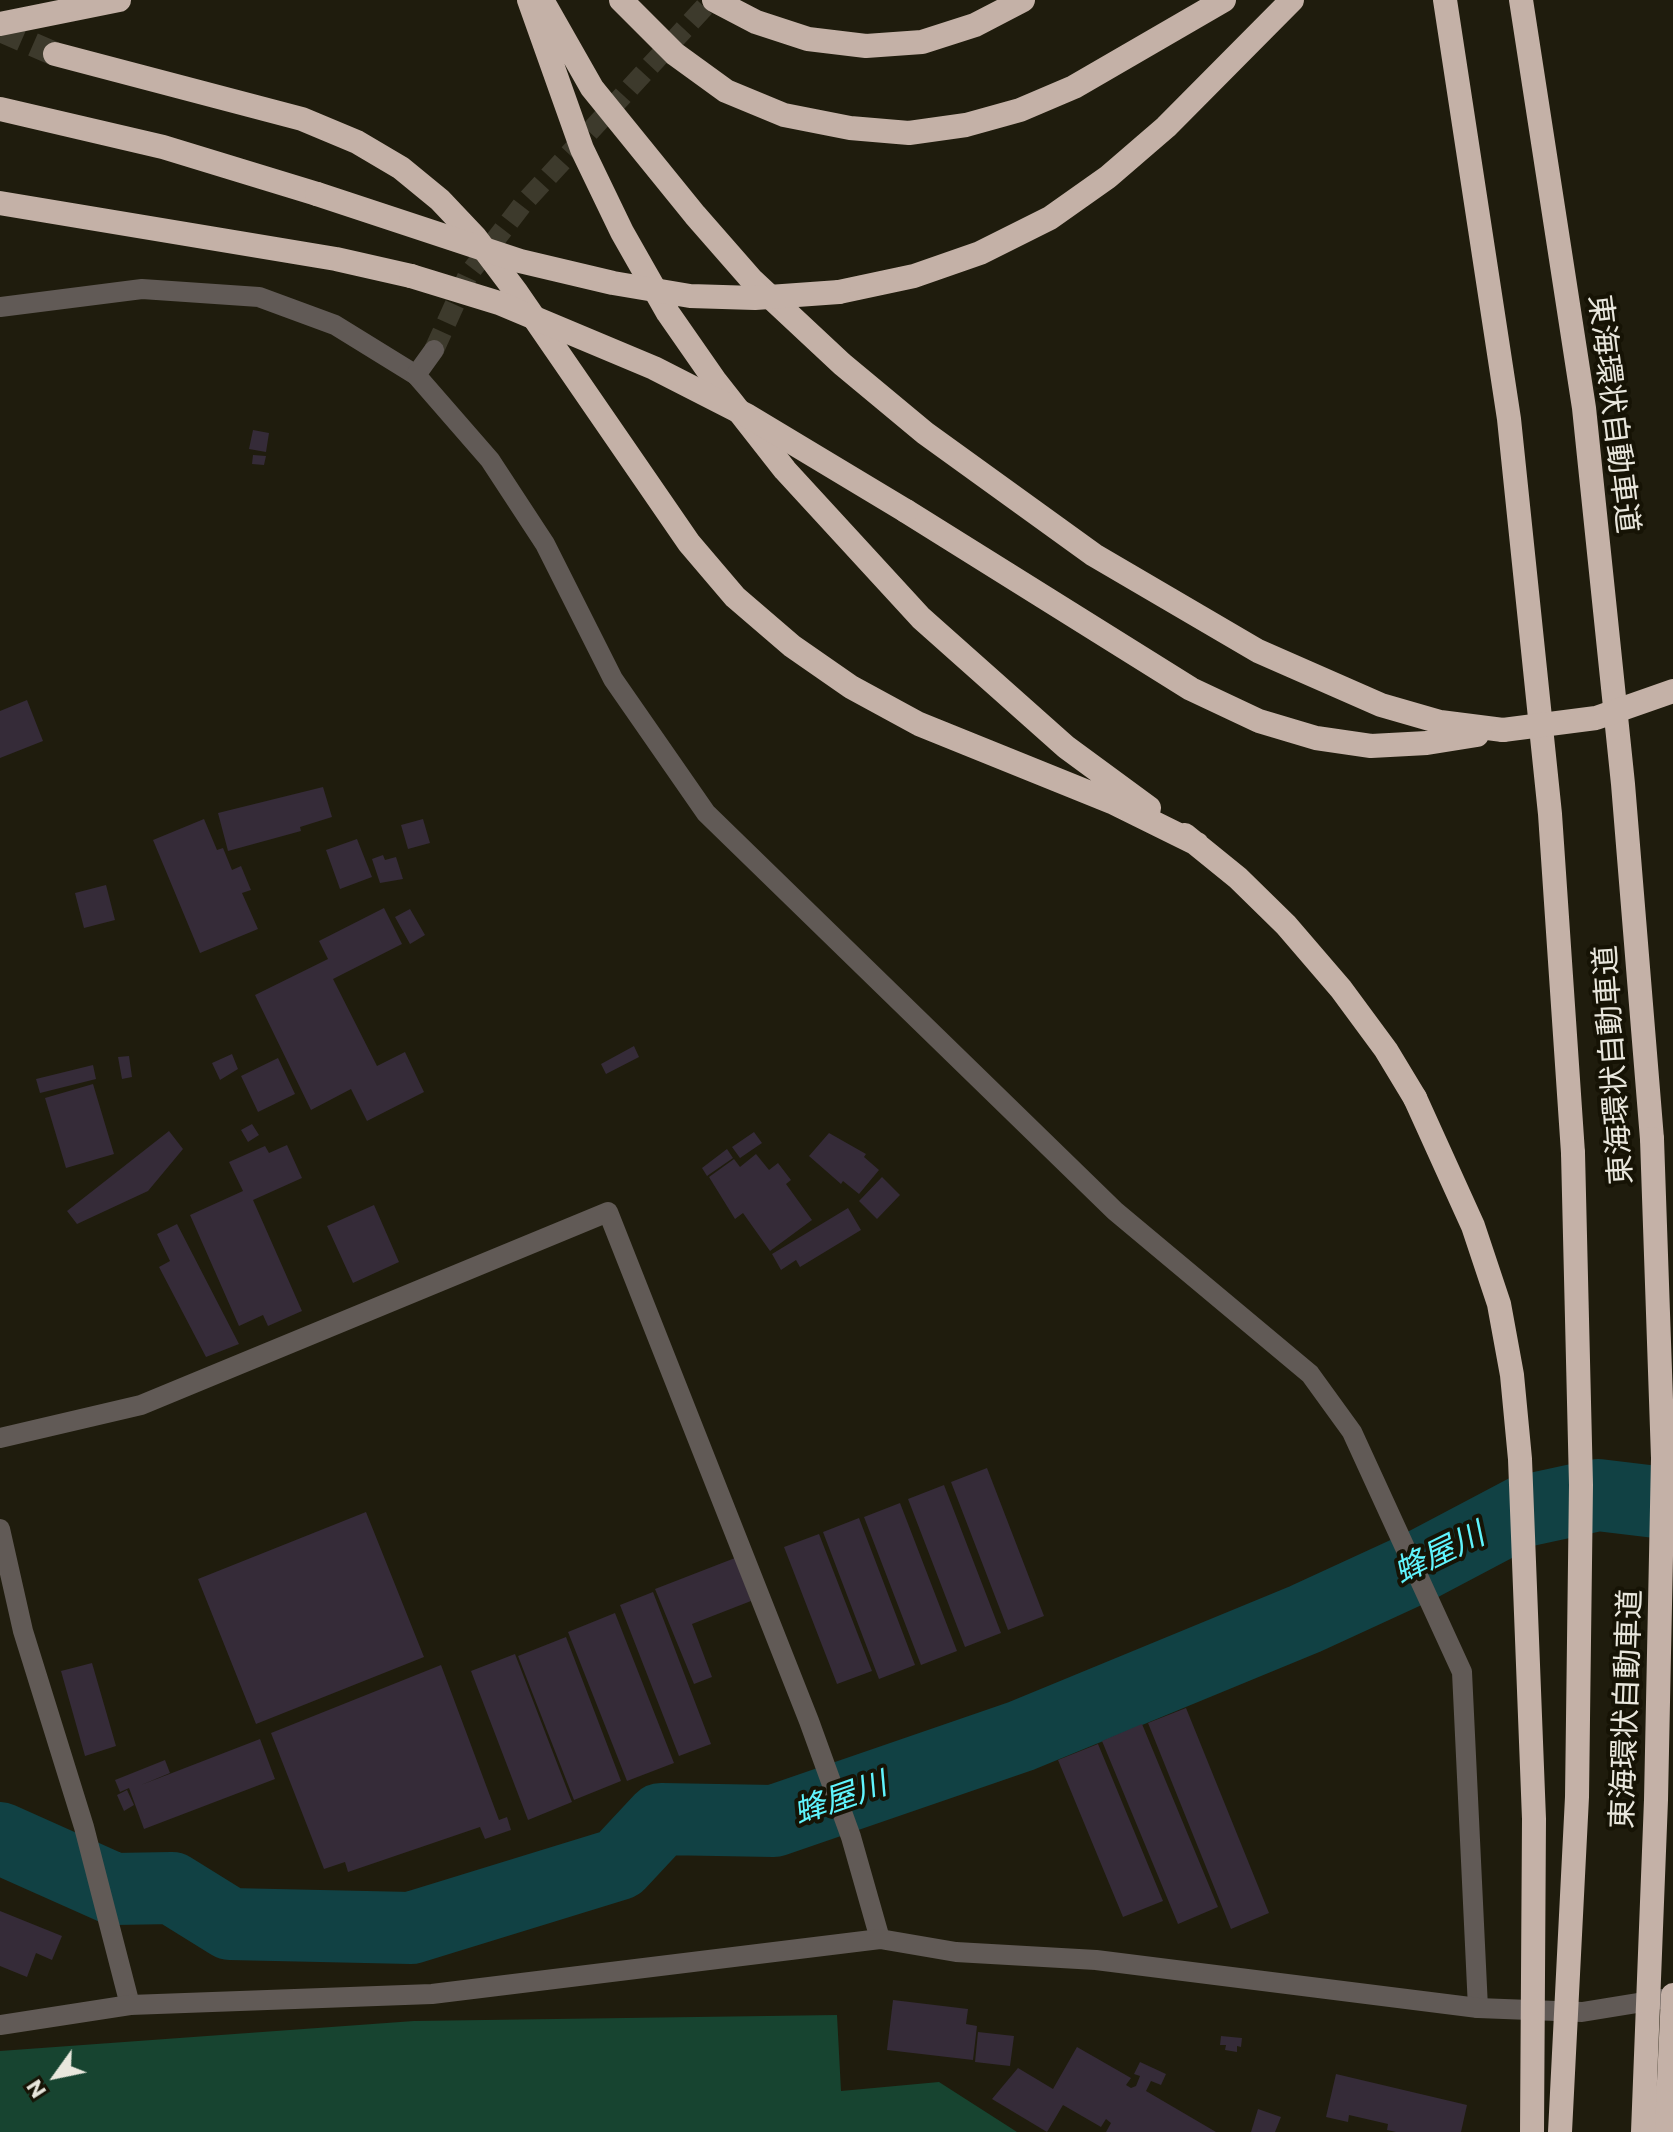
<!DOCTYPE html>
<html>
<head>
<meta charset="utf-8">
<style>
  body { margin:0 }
  #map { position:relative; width:1673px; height:2132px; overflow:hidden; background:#1f1c0d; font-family:Commissioner,sans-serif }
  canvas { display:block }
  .north { position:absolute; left:16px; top:2036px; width:80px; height:80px; -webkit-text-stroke:6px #161305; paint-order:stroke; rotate:237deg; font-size:22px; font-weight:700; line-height:32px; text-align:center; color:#e9e7dd }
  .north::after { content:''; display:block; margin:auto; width:28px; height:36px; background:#e9e7dd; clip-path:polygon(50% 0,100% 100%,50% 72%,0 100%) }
</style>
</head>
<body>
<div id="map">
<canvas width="1673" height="2132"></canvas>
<div class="north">N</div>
</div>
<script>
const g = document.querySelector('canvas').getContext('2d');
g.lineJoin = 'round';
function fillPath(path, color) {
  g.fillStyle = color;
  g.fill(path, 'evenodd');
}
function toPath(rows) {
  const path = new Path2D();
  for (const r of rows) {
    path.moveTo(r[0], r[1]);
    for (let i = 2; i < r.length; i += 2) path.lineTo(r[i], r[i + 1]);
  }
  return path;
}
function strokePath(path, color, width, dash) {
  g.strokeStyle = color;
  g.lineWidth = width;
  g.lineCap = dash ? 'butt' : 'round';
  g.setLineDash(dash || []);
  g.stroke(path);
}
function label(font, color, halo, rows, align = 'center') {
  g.font = font + ' Commissioner,"Noto Sans JP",sans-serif';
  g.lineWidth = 8;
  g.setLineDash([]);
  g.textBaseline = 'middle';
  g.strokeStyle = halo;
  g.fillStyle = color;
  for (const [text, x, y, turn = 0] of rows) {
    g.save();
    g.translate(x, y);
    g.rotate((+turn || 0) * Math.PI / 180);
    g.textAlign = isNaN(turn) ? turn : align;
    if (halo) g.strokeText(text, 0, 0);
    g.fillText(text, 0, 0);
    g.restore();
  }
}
fillPath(toPath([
  [837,2015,841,2091,939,2082,1017,2132,0,2132,0,2051,414,2021]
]), '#174430');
strokePath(toPath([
  [0,1838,114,1889,172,1888,230,1924,411,1928,619,1864,661,1819,774,1821,1021,1736,1305,1619,1418,1567,1524,1511,1598,1495,1673,1504]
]), '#114144', 72);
fillPath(toPath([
  [253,430,269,433,266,452,249,449],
  [253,455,266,456,264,465,252,464],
  [27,700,43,741,0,758,0,711],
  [323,787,332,817,300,827,301,831,228,851,218,813],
  [204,819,217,850,223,848,232,870,241,866,251,890,242,893,258,929,200,953,153,840],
  [423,819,430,843,408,849,401,825],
  [357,839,372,877,340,889,326,850],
  [383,855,385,860,396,857,403,879,380,883,372,859],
  [106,885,115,920,84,928,75,893],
  [384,908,402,944,333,979,377,1066,405,1052,424,1092,367,1121,351,1089,311,1110,255,995,328,959,319,941],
  [410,909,425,935,410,944,395,917],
  [634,1046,639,1057,606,1074,601,1064],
  [232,1054,238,1069,220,1080,212,1063],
  [129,1056,132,1077,122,1079,118,1057],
  [278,1058,295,1094,258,1112,241,1076],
  [93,1065,96,1079,40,1093,36,1079],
  [93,1084,114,1154,66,1168,45,1098],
  [252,1124,259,1135,248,1142,241,1130],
  [169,1131,183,1149,148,1191,77,1224,67,1211],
  [754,1132,762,1143,740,1158,732,1147],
  [829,1133,866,1154,864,1157,879,1170,859,1194,843,1181,841,1184,809,1156],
  [287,1145,302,1178,253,1200,302,1311,268,1326,263,1315,239,1326,190,1215,243,1191,229,1162,265,1146,269,1153],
  [727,1149,733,1158,707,1176,702,1168],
  [756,1154,769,1170,778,1163,791,1180,786,1184,812,1220,770,1251,743,1213,735,1219,709,1177,734,1159,740,1167],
  [882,1177,900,1195,877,1219,859,1201],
  [374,1205,399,1262,353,1283,327,1226],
  [848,1208,861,1230,800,1267,796,1260,781,1270,772,1254],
  [177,1224,239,1344,206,1357,159,1267,170,1261,157,1234],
  [987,1468,1044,1616,1008,1630,951,1482],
  [944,1485,1001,1633,965,1647,908,1499],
  [900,1503,957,1651,921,1665,864,1517],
  [366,1512,424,1657,256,1724,198,1579],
  [859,1518,915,1665,879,1679,823,1532],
  [819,1534,872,1671,837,1684,784,1547],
  [735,1558,751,1601,692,1624,712,1677,694,1684,655,1589],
  [653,1592,711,1744,679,1756,620,1605],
  [615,1613,674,1763,627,1781,568,1632],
  [566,1637,621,1781,574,1800,518,1656],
  [515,1654,572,1802,528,1820,471,1671],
  [92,1663,116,1746,85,1756,61,1671],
  [441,1665,499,1820,507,1817,511,1830,485,1839,480,1827,348,1872,345,1862,324,1869,271,1733],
  [1186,1708,1269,1913,1231,1929,1148,1723],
  [1142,1724,1218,1907,1178,1924,1102,1741],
  [260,1739,275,1779,144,1829,129,1788,120,1792,115,1780,165,1760,170,1773,141,1785],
  [1098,1744,1163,1901,1123,1917,1058,1760],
  [127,1790,134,1805,124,1811,117,1795],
  [0,1911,62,1936,52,1960,36,1953,27,1977,0,1966],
  [893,2000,968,2009,966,2024,977,2026,973,2060,887,2050],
  [978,2032,1014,2036,1010,2066,975,2062],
  [1221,2036,1242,2038,1241,2047,1237,2046,1237,2052,1225,2050,1226,2045,1220,2045],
  [1077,2047,1131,2078,1126,2085,1131,2088,1136,2086,1140,2076,1134,2074,1140,2062,1166,2074,1161,2085,1151,2081,1146,2091,1216,2132,1106,2132,1111,2123,1106,2119,1101,2127,1063,2105,1047,2132,992,2099,1018,2068,1053,2089],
  [1336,2074,1467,2105,1461,2132,1396,2132,1387,2130,1388,2124,1349,2115,1348,2122,1326,2117],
  [1258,2109,1281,2117,1275,2132,1251,2132]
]), '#352b38');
strokePath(toPath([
  [434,350,468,275,523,204,711,0]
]), '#3d3a2c', 20, [20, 10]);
strokePath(toPath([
  [0,30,55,54]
]), '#3d3a2c', 24, [24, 12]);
strokePath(toPath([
  [0,307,142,289,259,297,335,325,416,375]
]), '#615a56', 20);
strokePath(toPath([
  [434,350,416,375,490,460,545,544,613,679,706,813,1115,1211,1310,1374,1352,1432,1462,1672,1478,2008],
  [0,1438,141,1405,608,1212,809,1721,851,1837,880,1939],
  [0,1529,23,1631,84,1827,130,2005]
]), '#615a56', 20);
strokePath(toPath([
  [0,2025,130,2005,432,1994,880,1939,956,1952,1096,1960,1478,2008,1582,2012,1662,1999]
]), '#615a56', 20);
strokePath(toPath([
  [529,0,582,149,622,232,668,313,716,382,785,470,921,618,1066,747,1149,808],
  [542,0,592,88,695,215,751,279,842,364,925,433,1094,555,1258,651,1381,705,1440,722,1503,730],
  [621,0,675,54,726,91,784,115,850,128,909,133,966,125,1020,110,1074,87,1224,0],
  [714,0,756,22,808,39,866,46,922,42,975,25,1023,0],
  [1445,0,1509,419,1550,814,1573,1153],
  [1521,0,1584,408,1623,784,1652,1139],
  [0,24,119,0],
  [55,54,302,119,357,142,401,168,440,200,475,237,517,293,689,543,735,597,792,646,851,687,919,724,1112,802,1197,844],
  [0,109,163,147,317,194],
  [0,203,336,259,411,276],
  [839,292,914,276,980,253,1050,218,1108,177,1166,127,1292,0],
  [906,511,1191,689,1259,721,1316,738,1371,746,1427,743,1477,735],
  [1185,835,1238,878,1286,925,1341,989,1386,1050,1415,1098],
  [1661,2132,1669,2081,1673,1995]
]), '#c4b1a7', 24);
strokePath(toPath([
  [317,194,520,261,613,283,690,296,755,298,839,292],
  [411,276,499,303,654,368,748,416,906,511],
  [1503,730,1596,718,1673,691],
  [1415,1098,1473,1226,1499,1304,1512,1375,1520,1459,1534,1819,1532,2132],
  [1560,2132,1577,1797,1581,1485,1573,1153],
  [1643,2132,1656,1800,1663,1458,1652,1139]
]), '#c4b1a7', 24);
label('30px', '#e9e7dd', '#161305', [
  ["東海環状自動車道",1614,414,83],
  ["東海環状自動車道",1613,1065,-94],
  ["東海環状自動車道",1626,1709,-88]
]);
label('italic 32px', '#60f4fd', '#161305', [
  ["蜂屋川",1439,1553,-26],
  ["蜂屋川",840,1798,-19]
]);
</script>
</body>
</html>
